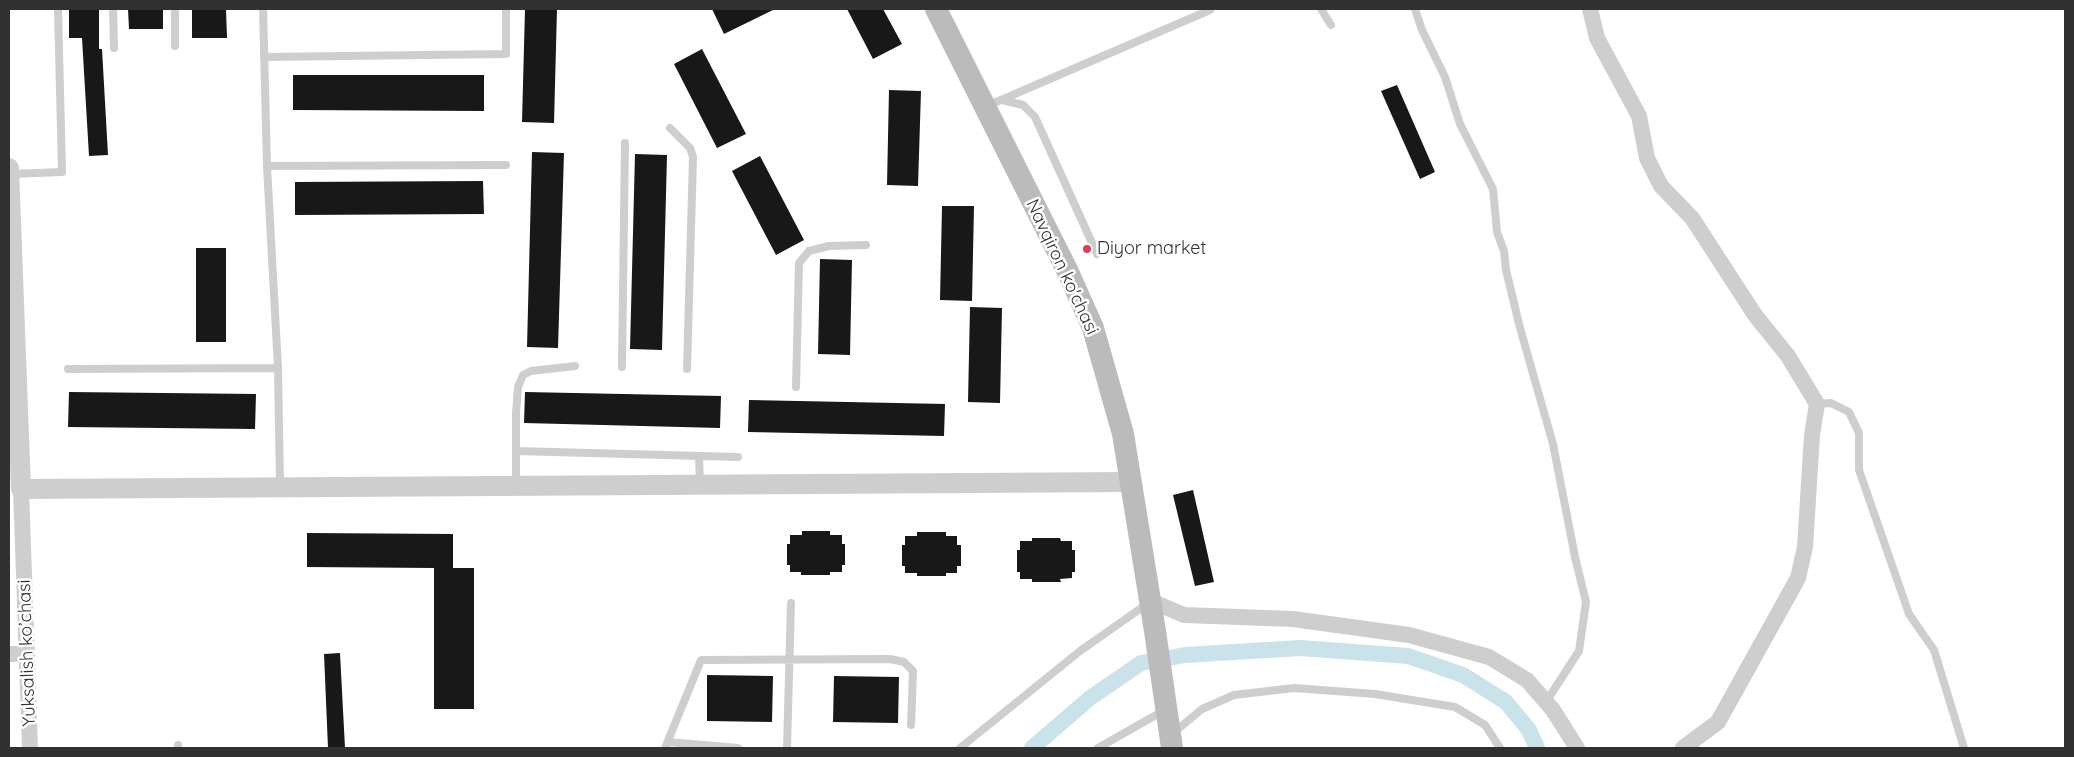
<!DOCTYPE html>
<html>
<head>
<meta charset="utf-8">
<style>
  body { margin:0 }
  #map { position:relative; width:2074px; height:757px; overflow:hidden; background:#fff; font-family:Quicksand,sans-serif }
  canvas { display:block }
  .frame { position:absolute; inset:0; border:10px solid #313131; pointer-events:none }
</style>
</head>
<body>
<div id="map">
<canvas width="2074" height="757"></canvas>
<div class="frame"></div>
</div>
<script>
const g = document.querySelector('canvas').getContext('2d');
g.lineJoin = 'round';
function toPath(rows) {
  const path = new Path2D();
  for (const r of rows) {
    path.moveTo(r[0], r[1]);
    for (let i = 2; i < r.length; i += 2) path.lineTo(r[i], r[i + 1]);
  }
  return path;
}
function strokePath(path, color, width, dash) {
  g.strokeStyle = color;
  g.lineWidth = width;
  g.lineCap = dash ? 'butt' : 'round';
  g.setLineDash(dash || []);
  g.stroke(path);
}
function fillPath(path, color) {
  g.fillStyle = color;
  g.fill(path, 'evenodd');
}
function label(font, color, halo, rows, align = 'center') {
  g.font = font + ' Quicksand,sans-serif';
  g.lineWidth = 5;
  g.setLineDash([]);
  g.textBaseline = 'middle';
  g.strokeStyle = halo;
  g.fillStyle = color;
  for (const [text, x, y, turn = 0] of rows) {
    g.save();
    g.translate(x, y);
    g.rotate((+turn || 0) * Math.PI / 180);
    g.textAlign = isNaN(turn) ? turn : align;
    if (halo) g.strokeText(text, 0, 0);
    g.fillText(text, 0, 0);
    g.restore();
  }
}
strokePath(toPath([
  [1032,748,1090,698,1141,663,1185,655,1300,648,1408,656,1463,675,1506,702,1529,730,1537,748]
]), '#cae2ea', 16);
fillPath(toPath([
  [69,9,99,9,99,49,102,49,108,155,89,156,82,38,69,38],
  [128,9,163,9,163,29,129,29],
  [192,9,226,9,227,38,192,38],
  [525,9,557,9,554,123,522,122],
  [712,9,775,9,724,34],
  [847,9,883,9,902,44,873,59],
  [702,49,746,134,717,148,674,64],
  [293,75,484,75,484,111,293,110],
  [1397,85,1435,172,1420,179,1381,91],
  [889,90,921,91,918,186,887,185],
  [532,152,564,153,558,348,527,347],
  [635,154,667,155,662,350,630,349],
  [760,156,804,240,776,255,732,171],
  [483,181,484,214,295,215,295,182],
  [942,206,974,206,972,301,940,300],
  [196,248,226,248,226,342,196,342],
  [820,259,852,260,850,355,818,354],
  [970,307,1002,308,1000,403,968,402],
  [69,392,256,394,255,429,68,427],
  [525,392,721,396,720,428,524,423],
  [749,400,945,404,944,436,748,432],
  [1193,490,1214,582,1195,586,1173,495],
  [802,531,830,531,830,535,842,535,842,544,845,544,845,565,842,565,842,572,830,572,830,575,801,575,801,572,790,572,790,565,787,565,787,544,790,544,790,535,802,535],
  [917,532,946,532,946,536,957,536,957,545,961,545,961,566,957,566,957,573,946,573,946,576,917,576,917,573,905,573,905,566,902,566,902,545,905,545,905,536,917,536],
  [307,533,453,534,453,568,474,568,474,709,434,709,434,568,307,567],
  [1032,538,1060,538,1061,541,1072,541,1072,550,1075,550,1075,572,1072,572,1072,578,1060,579,1061,582,1032,582,1032,579,1020,579,1020,572,1017,572,1017,550,1020,550,1020,541,1032,541],
  [340,653,345,748,328,748,324,654],
  [707,675,773,676,772,722,707,721],
  [834,676,899,677,898,723,833,722]
]), '#181818');
strokePath(toPath([
  [113,9,114,48],
  [175,9,175,46],
  [263,9,267,166,278,368,280,485],
  [1321,9,1331,25],
  [1415,9,1422,30,1445,77,1460,124,1493,189,1497,232,1504,251,1506,270,1520,328,1553,444,1575,557,1586,602,1579,651,1546,702],
  [264,57,506,54,506,9],
  [1002,100,1023,105,1035,117,1097,254],
  [987,106,1210,10],
  [670,128,690,148,693,157,687,369],
  [267,166,506,165],
  [11,174,62,172,58,9],
  [622,367,625,143],
  [68,369,278,368],
  [796,387,799,263,809,251,829,246,866,245],
  [1817,404,1831,403,1849,412,1859,433,1859,470,1909,614,1934,650,1964,748],
  [516,451,738,457],
  [699,456,700,484],
  [516,484,516,413,518,387,523,375,531,371,575,366],
  [1172,734,1202,709,1234,695,1294,688,1375,694,1455,707,1485,725,1500,748],
  [668,742,738,748],
  [178,745,178,748],
  [665,748,701,660,890,659,904,662,913,671,911,725],
  [787,748,791,603],
  [960,748,1080,651,1147,604],
  [1098,748,1163,711]
]), '#cecece', 8);
strokePath(toPath([
  [1590,9,1597,38,1639,116,1647,158,1661,186,1692,218,1755,315,1788,356,1817,404,1812,435,1805,547,1798,578,1718,722,1683,748],
  [21,489,30,748],
  [1151,601,1184,615,1293,619,1409,635,1489,657,1527,680,1553,710,1577,748],
  [9,654,27,654]
]), '#cecece', 16);
strokePath(toPath([
  [9,168,21,489,1131,482]
]), '#cecece', 20);
strokePath(toPath([
  [936,9,1068,272,1093,328,1123,434,1155,631,1172,748]
]), '#bbb', 22);
for (const [x, y, r, color] of [
  [1087,249,5,"#e23a58"]
]) {
  const dot = new Path2D();
  dot.arc(x, y, r, 0, 2 * Math.PI);
  g.fillStyle = color;
  g.fill(dot);
  strokePath(dot, '#fff', 2);
}
label('18px', '#313131', '#fff', [
  ["Diyor market",1097,249]
], 'left');
label('18px', '#313131', '#fff', [
  ["Navqiron ko'chasi",1062,267,65],
  ["Yuksalish ko’chasi",27,653,-92]
]);
</script>
</body>
</html>
